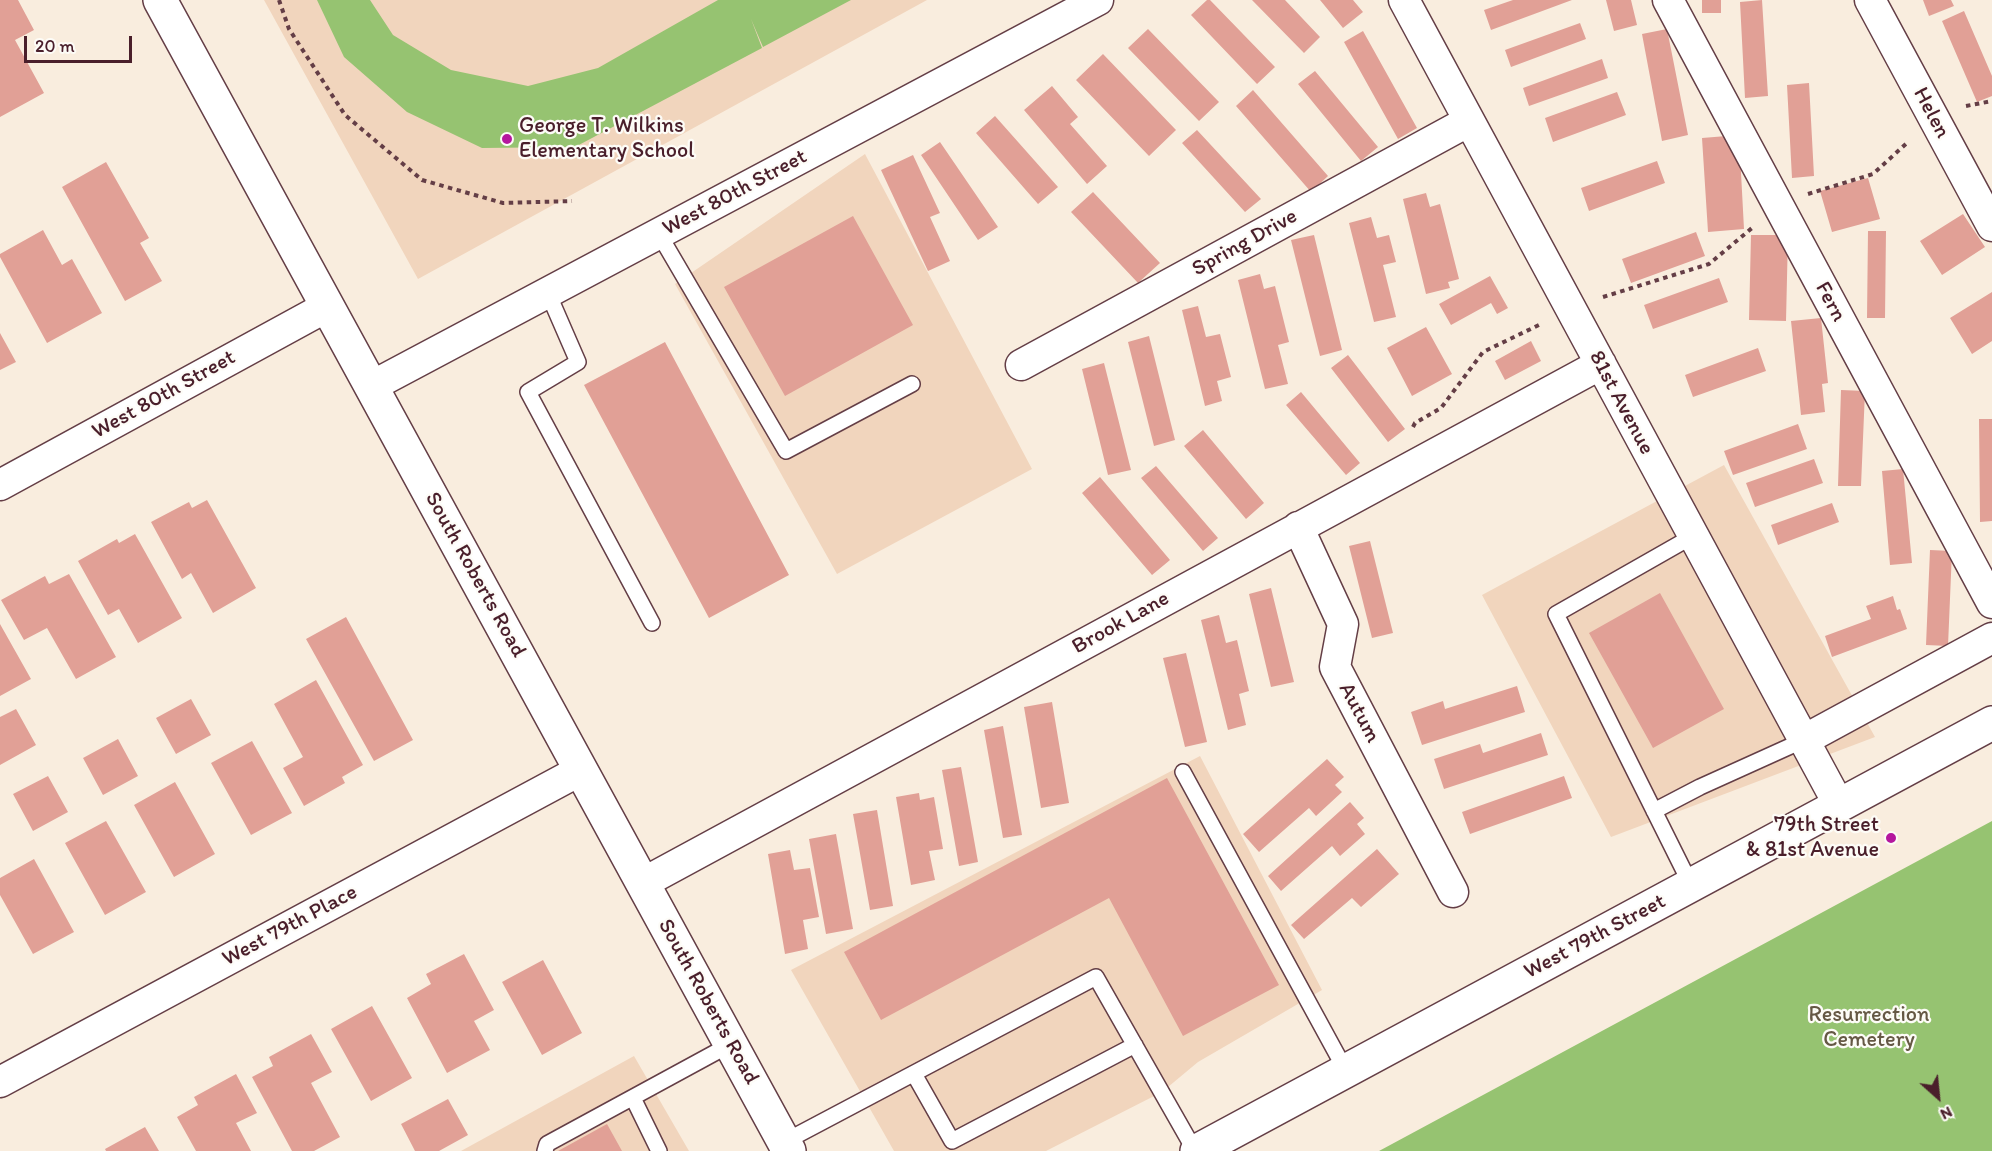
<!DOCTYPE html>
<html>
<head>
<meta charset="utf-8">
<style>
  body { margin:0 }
  #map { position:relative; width:1992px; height:1151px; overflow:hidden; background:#f9edde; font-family:Itim,sans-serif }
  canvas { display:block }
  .north { position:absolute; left:1908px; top:1067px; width:60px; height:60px; -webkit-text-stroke:4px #fdfcf7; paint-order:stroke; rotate:153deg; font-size:16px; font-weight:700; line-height:24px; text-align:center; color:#4a1f2b }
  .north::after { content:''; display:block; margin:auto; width:21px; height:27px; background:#4a1f2b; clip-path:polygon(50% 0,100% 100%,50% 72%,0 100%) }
  .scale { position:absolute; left:24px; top:36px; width:108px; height:27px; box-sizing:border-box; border:3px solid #4a1f2b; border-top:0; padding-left:8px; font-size:18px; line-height:21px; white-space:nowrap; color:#4a1f2b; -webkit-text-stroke:4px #fdfcf7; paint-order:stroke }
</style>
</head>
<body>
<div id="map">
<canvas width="1992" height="1151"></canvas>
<div class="north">N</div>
<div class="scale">20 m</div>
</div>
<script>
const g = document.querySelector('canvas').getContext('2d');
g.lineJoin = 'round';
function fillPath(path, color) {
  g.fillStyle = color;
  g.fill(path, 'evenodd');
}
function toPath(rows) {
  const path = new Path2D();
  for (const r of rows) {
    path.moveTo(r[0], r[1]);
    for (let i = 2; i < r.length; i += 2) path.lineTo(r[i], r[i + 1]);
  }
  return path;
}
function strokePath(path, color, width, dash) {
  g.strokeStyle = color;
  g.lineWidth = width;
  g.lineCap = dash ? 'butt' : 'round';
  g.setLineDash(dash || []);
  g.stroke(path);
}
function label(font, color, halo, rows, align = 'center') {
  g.font = font + ' Itim,sans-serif';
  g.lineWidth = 4.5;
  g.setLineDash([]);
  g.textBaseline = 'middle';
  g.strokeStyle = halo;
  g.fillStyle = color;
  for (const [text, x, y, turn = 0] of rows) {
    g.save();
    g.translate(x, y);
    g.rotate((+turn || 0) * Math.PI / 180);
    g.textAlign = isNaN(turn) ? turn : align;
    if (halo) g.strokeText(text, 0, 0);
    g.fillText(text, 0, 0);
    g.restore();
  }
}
fillPath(toPath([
  [264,0,927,0,418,279],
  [865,154,1032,469,837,574,675,284],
  [1724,465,1875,737,1611,837,1482,595],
  [1200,756,1322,990,1198,1062,1162,1092,1046,1151,894,1151,791,970],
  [634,1056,689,1151,461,1151]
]), '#f1d5bd');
fillPath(toPath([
  [317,0,370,0,393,35,451,70,528,86,598,68,718,0,851,0,763,47,751,19,762,48,575,147,482,148,407,112,344,57],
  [1992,821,1992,1151,1379,1151]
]), '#96c371');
fillPath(toPath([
  [0,0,18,0,34,30,15,40,44,93,0,117],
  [1207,0,1210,0,1275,67,1257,84,1191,15],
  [1252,0,1285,0,1320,37,1304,53],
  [1320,0,1353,0,1363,12,1343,28],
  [1513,0,1572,0,1491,30,1484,10],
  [1606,0,1631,0,1637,25,1614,31],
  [1702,0,1721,0,1721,13,1702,13],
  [1762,0,1768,96,1745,98,1740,2],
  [1923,0,1951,0,1954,6,1929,16],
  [1964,11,1992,76,1992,96,1977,102,1942,21],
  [1580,23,1586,39,1511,67,1505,50],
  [1148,29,1219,102,1199,121,1128,48],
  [1667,29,1688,135,1662,141,1642,34],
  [1363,31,1417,128,1398,139,1344,42],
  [1103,54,1176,130,1149,156,1076,80],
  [1602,59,1608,78,1529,106,1523,88],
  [1315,71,1378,147,1361,161,1298,84],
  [1809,83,1814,176,1792,178,1787,85],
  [1052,86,1078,117,1070,124,1107,166,1087,184,1024,110],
  [1253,90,1328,176,1311,192,1236,106],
  [1617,92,1626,115,1553,142,1545,118],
  [995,116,1058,187,1038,204,976,133],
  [1197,130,1261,199,1245,212,1182,143],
  [1739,135,1744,229,1708,232,1702,138],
  [940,142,998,227,978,240,921,155],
  [913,155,940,213,930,217,950,261,928,271,881,170],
  [1657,161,1665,183,1589,211,1581,188],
  [106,162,149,238,140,243,162,281,125,301,62,187],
  [1868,178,1880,219,1832,232,1820,191],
  [1093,192,1160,263,1138,283,1071,212],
  [1426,193,1430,207,1440,204,1459,279,1448,282,1450,288,1426,294,1403,199],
  [1963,214,1985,247,1942,275,1920,241],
  [853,216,913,325,785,396,724,287],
  [1371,217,1377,238,1389,235,1396,262,1383,265,1396,317,1374,322,1349,223],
  [43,230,62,265,72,259,102,313,47,343,0,257,0,254],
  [1868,231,1886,231,1885,318,1867,318],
  [1696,232,1705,256,1631,283,1622,259],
  [1314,235,1342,350,1320,356,1291,240],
  [1751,235,1788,235,1786,321,1749,320],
  [1260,274,1264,289,1275,286,1289,342,1278,345,1288,384,1265,389,1238,280],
  [1490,276,1508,308,1497,314,1491,303,1451,325,1439,304],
  [1719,278,1728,302,1653,329,1644,305],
  [1992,292,1992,341,1972,354,1950,318],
  [1198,306,1206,337,1220,334,1231,377,1217,381,1222,401,1205,406,1182,310],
  [1821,318,1828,383,1822,384,1825,412,1801,415,1791,321],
  [1426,327,1452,374,1412,396,1387,348],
  [0,333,16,362,0,370],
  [1149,336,1175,440,1154,446,1128,342],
  [1531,341,1541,361,1505,380,1495,361],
  [665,342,789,575,709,618,584,385],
  [1758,348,1766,371,1693,397,1685,375],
  [1348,355,1405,429,1388,442,1331,368],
  [1104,363,1131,470,1108,475,1082,369],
  [1841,390,1865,391,1861,486,1838,486],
  [1301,392,1360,463,1346,475,1286,405],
  [1979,419,1992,419,1992,521,1980,522],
  [1798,424,1807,449,1733,475,1724,451],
  [1203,430,1264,503,1246,519,1184,446],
  [1814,459,1823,483,1755,507,1746,483],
  [1156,466,1218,538,1203,551,1141,478],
  [1903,469,1912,563,1890,565,1882,471],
  [1100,477,1170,560,1152,575,1082,493],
  [207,500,256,588,213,613,191,573,182,579,151,522,189,502,192,508],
  [1832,503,1839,522,1778,545,1771,525],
  [135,534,182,618,138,643,119,609,108,615,78,561,117,539,119,543],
  [1370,541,1393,633,1372,638,1349,546],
  [1930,550,1952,551,1948,646,1926,645],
  [69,574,116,657,76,679,47,628,24,640,1,600,45,576,49,584],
  [1271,588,1294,682,1271,687,1249,594],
  [1660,593,1724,709,1653,748,1589,633],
  [1893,596,1897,610,1900,609,1907,629,1832,657,1825,636,1871,619,1866,606],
  [1219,615,1226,643,1237,640,1249,691,1239,694,1246,725,1228,730,1201,620],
  [346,617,413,740,374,761,306,639],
  [0,624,31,679,0,696],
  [1186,653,1207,742,1185,747,1163,658],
  [316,680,363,765,342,777,345,783,304,806,283,768,303,757,274,704],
  [1517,686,1525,712,1422,745,1411,712,1443,701,1445,709],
  [191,699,211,735,176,754,156,718],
  [1052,702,1069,803,1041,808,1024,707],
  [16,709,36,745,0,765,0,717],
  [1003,726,1022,835,1003,838,984,730],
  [1541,733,1548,755,1444,789,1434,759,1480,744,1483,753],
  [118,739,138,776,103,795,83,758],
  [252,741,292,813,251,835,211,763],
  [1327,759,1344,777,1335,785,1342,792,1316,816,1309,808,1259,852,1243,834],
  [961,767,978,862,959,866,942,770],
  [48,776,68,812,33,831,13,794],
  [1564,776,1572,798,1470,834,1462,812],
  [1167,778,1279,985,1183,1036,1109,898,881,1020,844,952],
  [175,782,215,854,174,877,134,805],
  [919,793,920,800,934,797,943,849,929,851,935,880,911,885,896,797],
  [1350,802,1364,818,1357,824,1365,834,1340,856,1332,846,1281,891,1268,876],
  [877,810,893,906,870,910,853,814],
  [106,821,146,892,105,915,65,843],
  [836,834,853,929,826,934,809,839],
  [1377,849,1399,874,1361,907,1352,898,1304,939,1291,925],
  [790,850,794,870,810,868,819,917,803,920,808,949,785,954,768,854],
  [34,859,74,932,33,954,0,895,0,878],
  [464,954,494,1010,474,1021,490,1050,447,1073,407,998,431,984,426,974],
  [543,960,582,1033,542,1055,502,982],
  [372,1006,412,1078,371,1101,331,1029],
  [311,1034,332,1072,311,1083,340,1137,314,1151,292,1151,252,1077,273,1066,269,1057],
  [236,1074,257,1113,236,1123,251,1151,196,1151,177,1117,198,1105,194,1097],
  [448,1099,468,1135,439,1151,415,1151,401,1124],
  [607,1124,622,1151,558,1151],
  [145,1127,159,1151,106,1151,105,1149]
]), '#e1a096');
const lane = toPath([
  [659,234,786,451,912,384],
  [548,293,578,362,528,392,652,623],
  [1183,772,1346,1071],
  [1654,811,1700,787,1804,740],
  [1691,885,1556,614,1693,536],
  [914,1074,952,1141,1135,1045],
  [633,1098,659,1151],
  [784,1142,1096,977,1195,1151],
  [545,1151,547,1144,731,1044]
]);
const street = toPath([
  [1404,0,1839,805],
  [1668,0,1992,603],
  [1870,0,1992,226],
  [1021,365,1469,121],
  [372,386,1098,0],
  [0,485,328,306],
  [1298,527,1343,624,1335,667,1453,892],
  [1804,740,1992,638],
  [643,883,1601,364],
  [0,1082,581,770]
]);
const secondary = toPath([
  [160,0,789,1151],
  [1197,1151,1992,723]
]);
strokePath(lane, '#643e46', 18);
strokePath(street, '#643e46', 33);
strokePath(secondary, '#643e46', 36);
strokePath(toPath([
  [279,0,289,29,345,115,422,180,503,203,572,201],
  [1966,106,1992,101],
  [1808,194,1873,174,1908,142],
  [1603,297,1709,264,1752,228],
  [1413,427,1415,423,1441,408,1483,352,1541,324]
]), '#643e46', 4, [4.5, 4.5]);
strokePath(lane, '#fff', 15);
strokePath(street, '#fff', 30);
strokePath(secondary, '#fff', 33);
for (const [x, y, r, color] of [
  [507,139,6,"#b5179e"],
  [1891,838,6,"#b5179e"]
]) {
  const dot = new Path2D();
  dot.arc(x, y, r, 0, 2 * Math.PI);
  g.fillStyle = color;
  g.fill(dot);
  strokePath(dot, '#fdfcf7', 2);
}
label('22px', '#4a1f2b', '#fdfcf7', [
  ["Helen",1931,113,62],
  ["West 80th Street",735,193,-28],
  ["Spring Drive",1245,243,-29],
  ["Fern",1830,302,62],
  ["West 80th Street",164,395,-29],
  ["81st Avenue",1621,403,62],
  ["South Roberts Road",475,575,61],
  ["Brook Lane",1121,623,-29],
  ["Autum",1359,713,62],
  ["West 79th Place",290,926,-28],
  ["West 79th Street",1595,937,-28],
  ["South Roberts Road",708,1002,61]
]);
label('22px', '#4a1f2b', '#fdfcf7', [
  ["George T. Wilkins",519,126],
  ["Elementary School",519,151],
  ["79th Street",1879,825,"right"],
  ["& 81st Avenue",1879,850,"right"]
], 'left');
label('22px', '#655844', '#fdfcf7', [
  ["Resurrection",1869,1015],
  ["Cemetery",1869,1040]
]);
</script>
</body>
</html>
